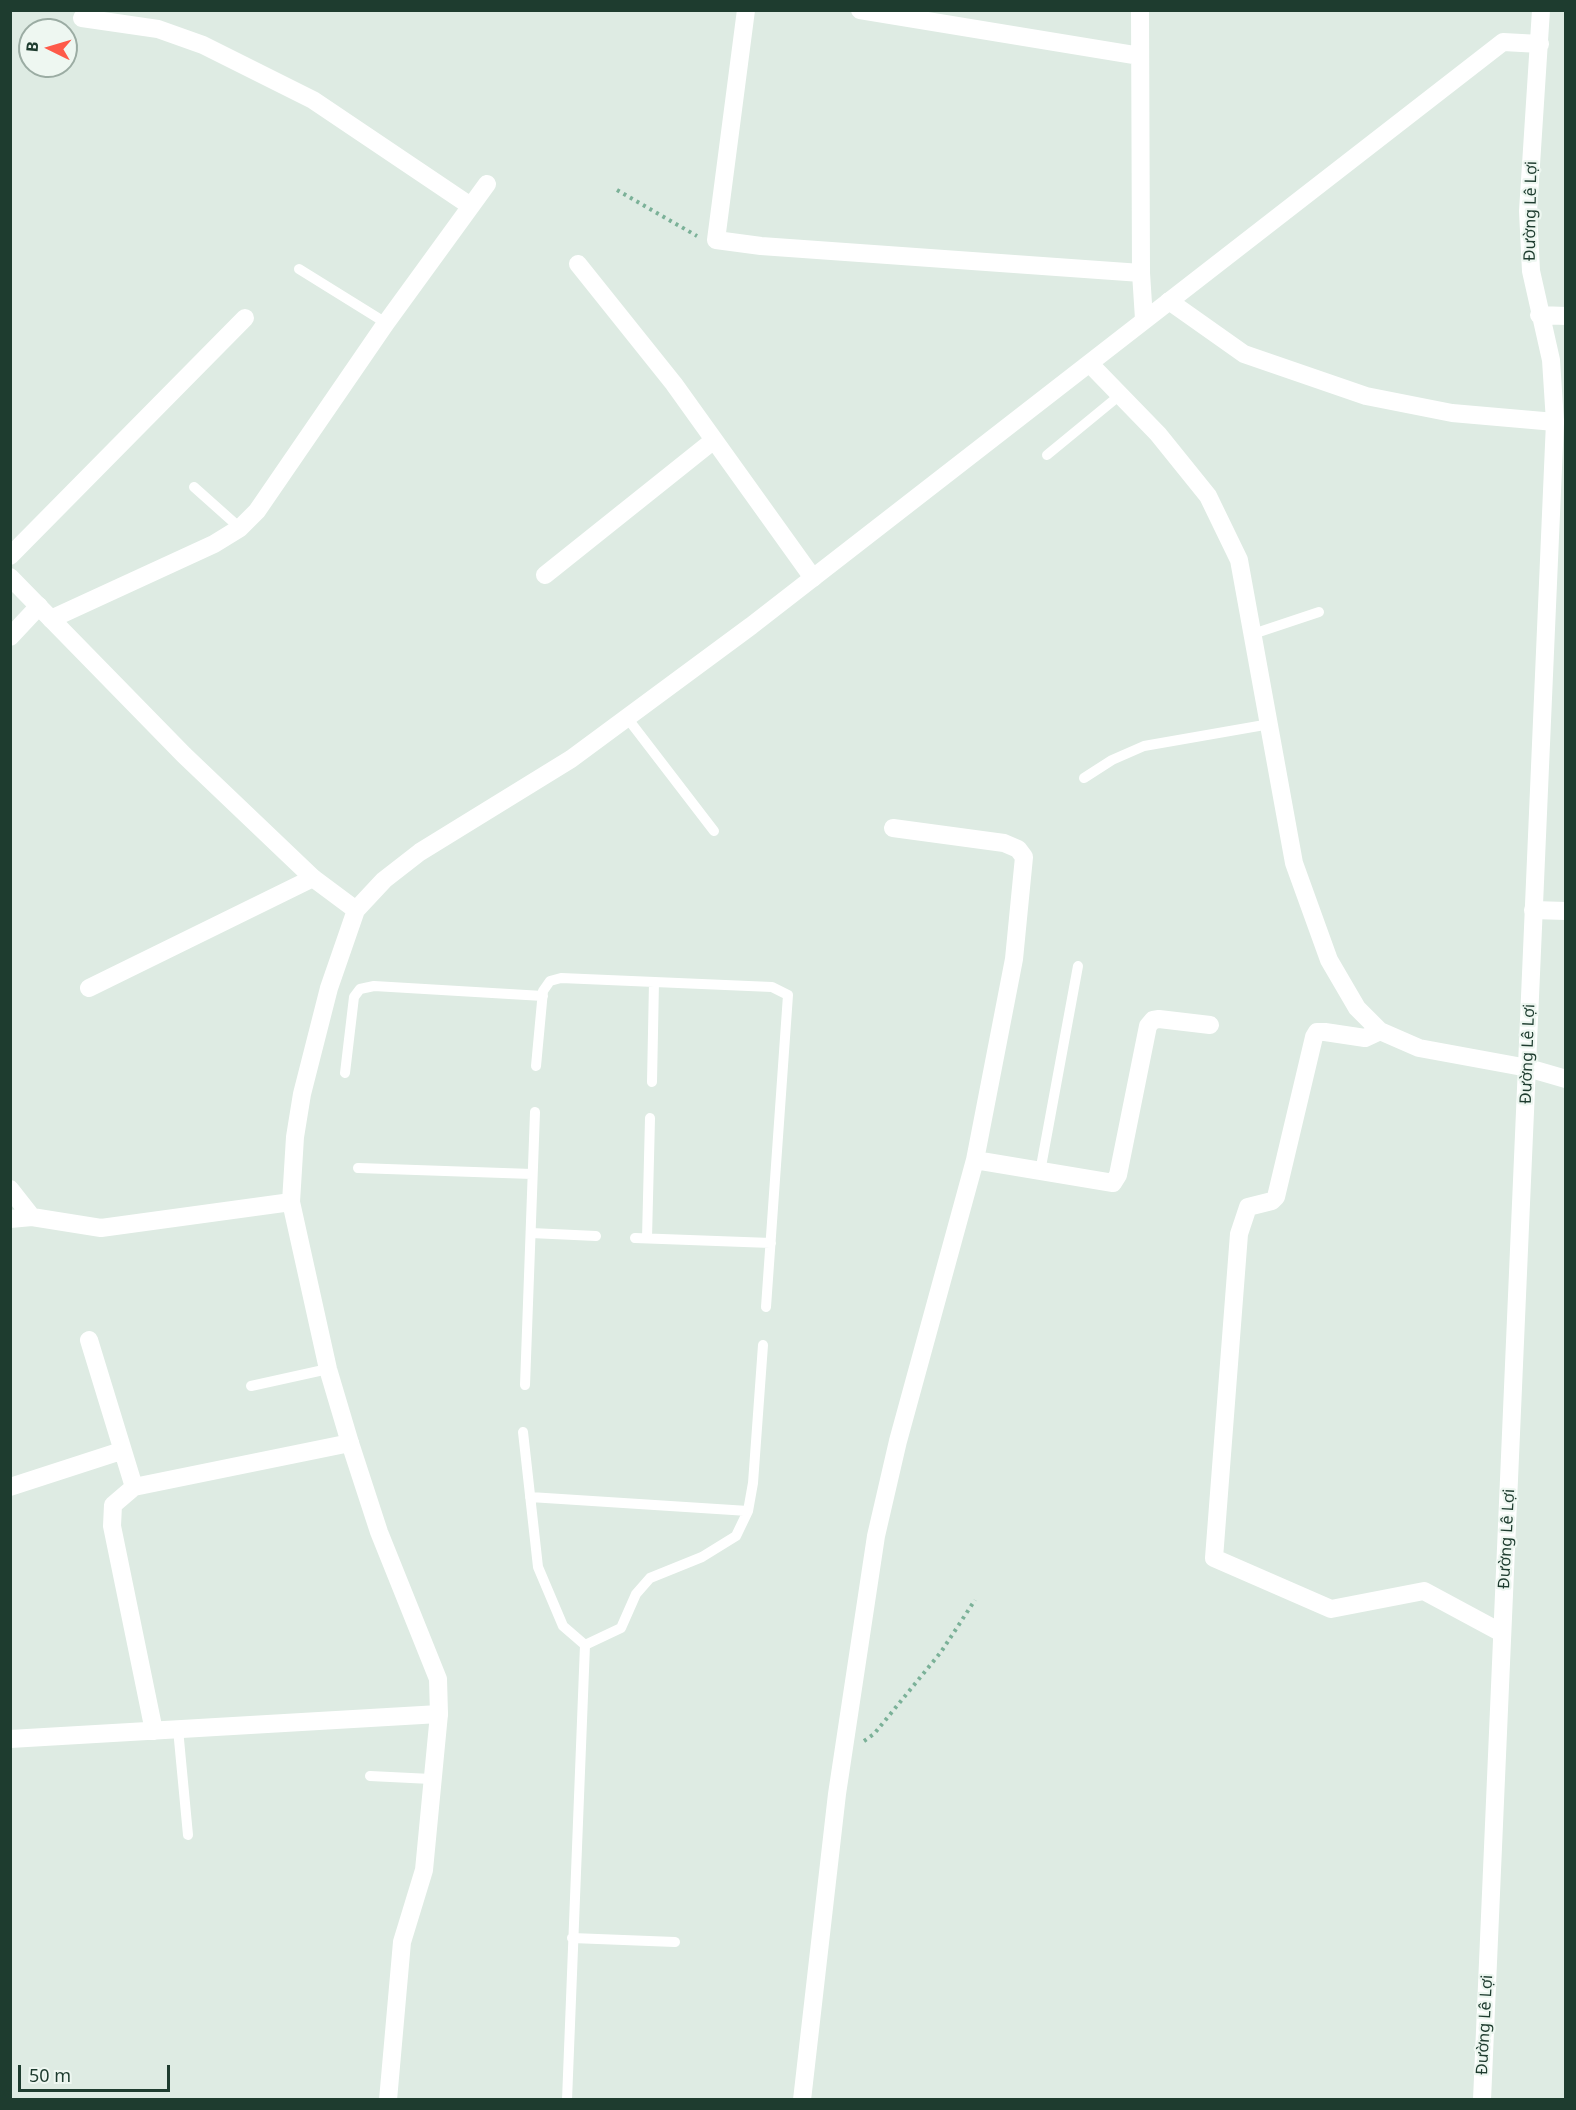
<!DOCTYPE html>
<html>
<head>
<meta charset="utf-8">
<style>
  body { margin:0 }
  #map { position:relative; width:1576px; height:2110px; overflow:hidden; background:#deebe3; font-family:"Noto Sans",sans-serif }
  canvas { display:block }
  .frame { position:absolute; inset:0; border:12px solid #1e3c2f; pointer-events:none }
  .north { position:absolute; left:18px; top:18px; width:60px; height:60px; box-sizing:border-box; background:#eef7f1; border:2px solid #9baca3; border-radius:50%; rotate:275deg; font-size:16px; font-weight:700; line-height:24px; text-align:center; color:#1e3c2f }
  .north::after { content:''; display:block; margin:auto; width:21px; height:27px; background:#fe5a49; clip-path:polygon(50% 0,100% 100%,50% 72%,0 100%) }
  .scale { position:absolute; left:18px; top:2065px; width:152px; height:27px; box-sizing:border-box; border:3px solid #1e3c2f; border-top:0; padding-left:8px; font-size:18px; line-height:21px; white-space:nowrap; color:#1e3c2f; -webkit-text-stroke:4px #eef7f1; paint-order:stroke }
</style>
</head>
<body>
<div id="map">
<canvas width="1576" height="2110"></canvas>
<div class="frame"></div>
<div class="north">B</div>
<div class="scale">50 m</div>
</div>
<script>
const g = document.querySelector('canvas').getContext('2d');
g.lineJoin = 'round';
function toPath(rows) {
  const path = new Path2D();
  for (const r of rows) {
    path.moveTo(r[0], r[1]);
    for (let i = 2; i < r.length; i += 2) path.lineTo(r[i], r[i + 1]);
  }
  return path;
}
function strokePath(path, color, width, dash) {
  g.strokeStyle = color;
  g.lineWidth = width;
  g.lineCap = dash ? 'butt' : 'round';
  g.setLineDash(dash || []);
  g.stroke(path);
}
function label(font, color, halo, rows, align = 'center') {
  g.font = font + ' "Noto Sans",sans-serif';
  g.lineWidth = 4.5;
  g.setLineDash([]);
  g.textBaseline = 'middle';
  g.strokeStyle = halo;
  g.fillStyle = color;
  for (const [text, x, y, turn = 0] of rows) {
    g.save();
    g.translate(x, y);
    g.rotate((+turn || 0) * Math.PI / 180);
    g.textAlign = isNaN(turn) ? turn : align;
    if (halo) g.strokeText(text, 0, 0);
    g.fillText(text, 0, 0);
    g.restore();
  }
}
strokePath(toPath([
  [617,190,697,236],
  [864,1741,874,1734,941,1652,975,1600]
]), '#7bb198', 4, [3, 4.5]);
strokePath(toPath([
  [299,269,386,323],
  [1047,455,1120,395],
  [194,487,240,528],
  [1253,634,1319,612],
  [628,719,714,831],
  [1084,778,1112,760,1144,746,1270,724],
  [536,1066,543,991,550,981,561,978,772,987,788,995,766,1307],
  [345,1073,354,997,360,989,374,986,543,996],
  [652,1082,654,982],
  [358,1168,532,1174],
  [1040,1172,1078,966],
  [531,1233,596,1236],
  [635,1238,771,1243],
  [647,1238,650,1118],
  [525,1385,535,1112],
  [251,1386,328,1369],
  [523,1432,538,1567,563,1626,585,1645],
  [530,1497,748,1511],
  [585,1645,621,1628,636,1594,650,1578,702,1557,736,1536,748,1511,753,1483,763,1345],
  [178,1729,188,1835],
  [370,1776,431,1779],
  [572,1938,675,1942],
  [567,2100,585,1645]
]), '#fff', 10);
strokePath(toPath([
  [746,10,716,240,761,246,1141,273],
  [860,10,1140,56],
  [1140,10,1141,273,1144,319],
  [82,18,158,29,203,45,313,100,469,205],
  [578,264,674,384,813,578],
  [1169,301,1244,354,1366,396,1452,413,1555,422],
  [1090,364,1158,434,1208,496,1239,560,1294,863,1329,960,1357,1008,1380,1031,1419,1048,1528,1068,1566,1079],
  [10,556,245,318],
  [545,575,714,440],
  [51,619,214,544,240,528,257,511,386,323,487,184],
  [10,637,39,606],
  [1533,910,1566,911],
  [89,988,313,878],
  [1380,1031,1365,1038,1325,1032,1317,1032,1314,1037,1276,1197,1272,1201,1248,1207,1239,1234,1214,1558,1331,1609,1424,1591,1502,1633],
  [975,1160,1113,1183,1118,1175,1148,1026,1153,1020,1159,1019,1210,1025],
  [10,1189,32,1217],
  [10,1219,32,1217,101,1228,291,1202],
  [89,1340,134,1487],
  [10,1487,121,1451],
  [154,1731,112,1526,113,1505,134,1487,350,1443],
  [10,1739,439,1714],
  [802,2100,837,1794,876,1536,898,1441,975,1160,1014,959,1024,857,1018,849,1004,843,893,828]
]), '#fff', 18);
strokePath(toPath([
  [1539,315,1566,316],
  [10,577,184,755,313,878,356,910],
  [388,2100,402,1942,424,1870,439,1714,438,1679,379,1532,350,1443,328,1369,291,1202,295,1137,302,1094,329,988,356,910,384,880,420,852,571,759,751,626,1503,42,1540,44],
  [1482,2100,1555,422,1551,360,1531,271,1528,211,1541,10]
]), '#fff', 18);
label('16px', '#1e3c2f', '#eef7f1', [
  ["Đường Lê Lợi",1531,211,-89],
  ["Đường Lê Lợi",1528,1054,-88],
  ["Đường Lê Lợi",1507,1539,-87],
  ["Đường Lê Lợi",1485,2025,-87]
]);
</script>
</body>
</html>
